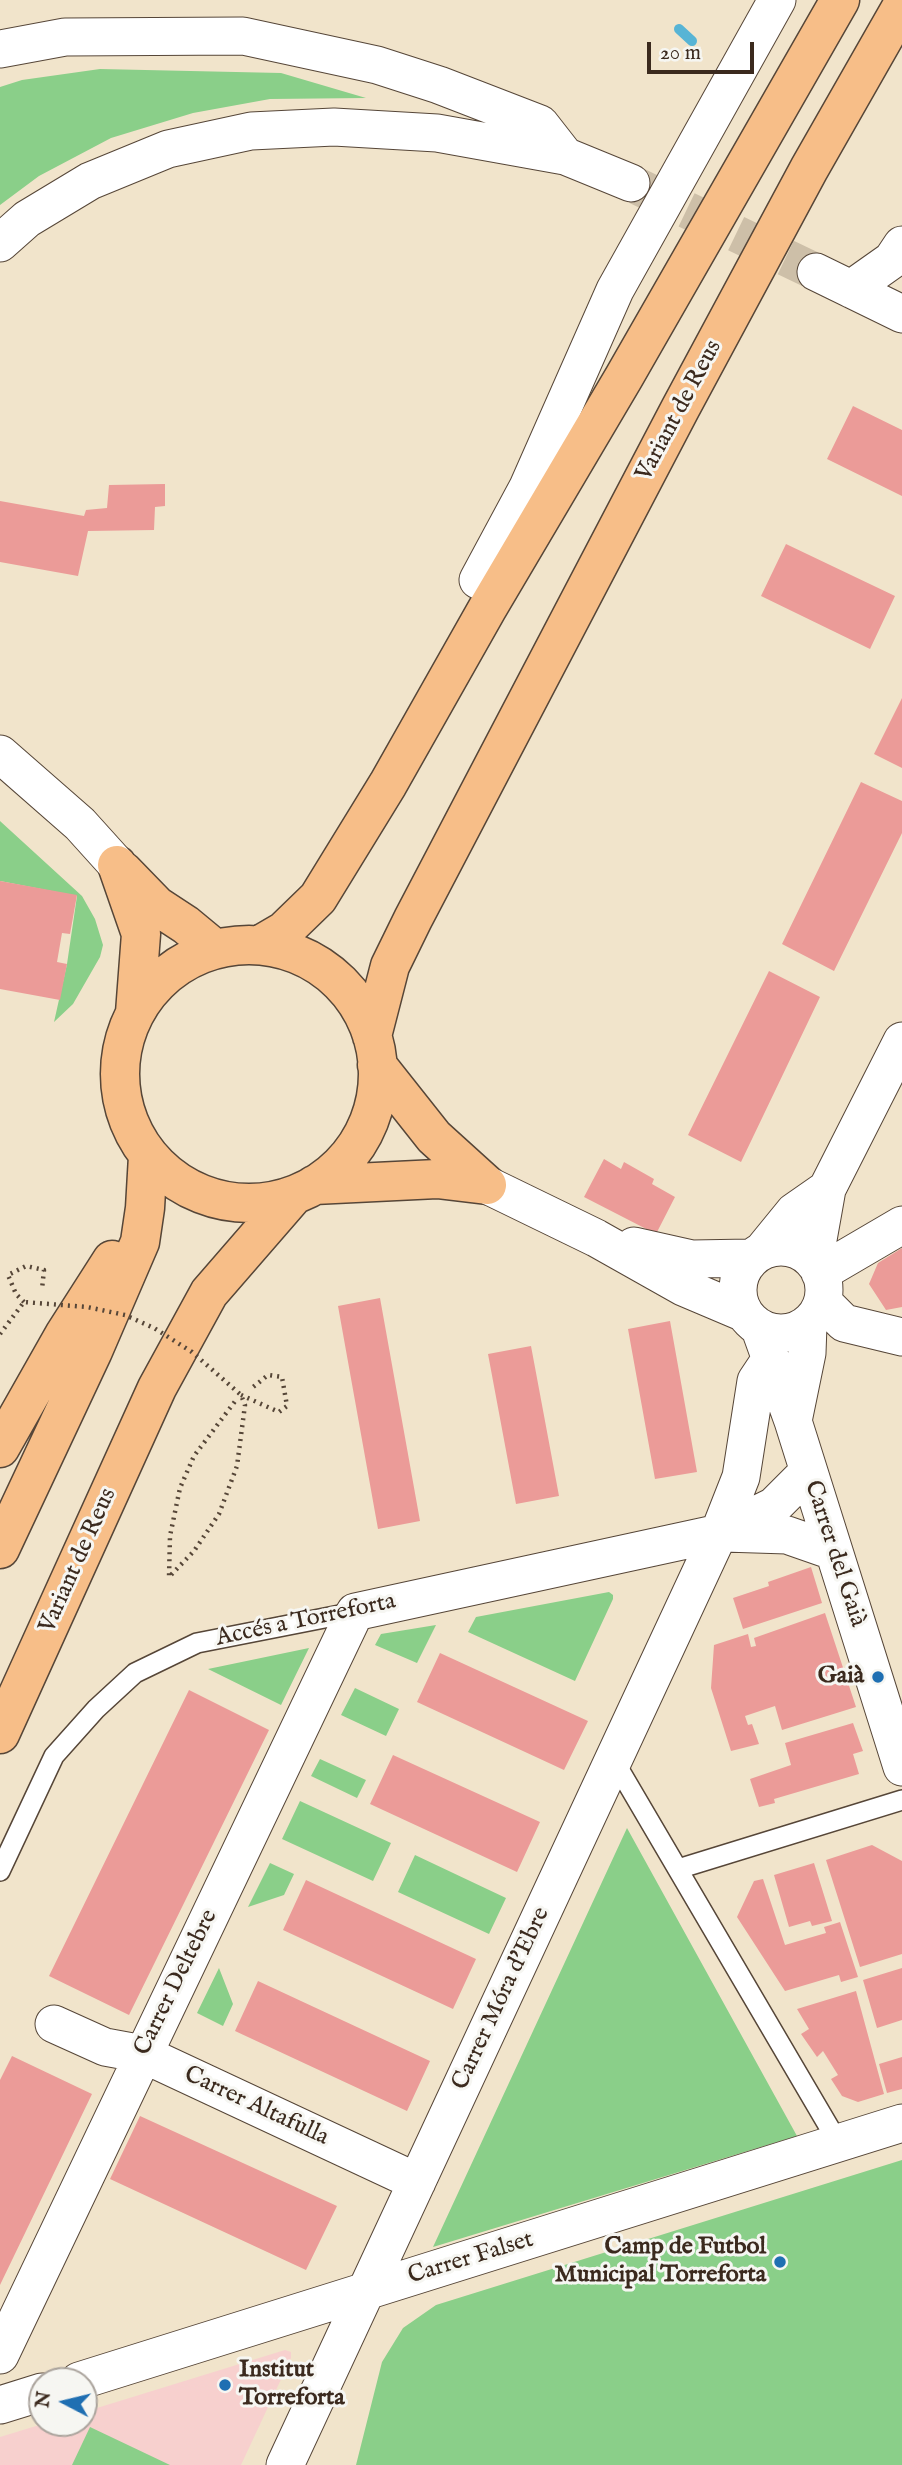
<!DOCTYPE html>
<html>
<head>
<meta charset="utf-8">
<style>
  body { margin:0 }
  #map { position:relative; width:902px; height:2465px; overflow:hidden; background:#f1e4cb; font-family:"IM FELL English",serif }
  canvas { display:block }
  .north { position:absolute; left:28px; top:2367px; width:70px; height:70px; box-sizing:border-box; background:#f6f6f2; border:2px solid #aba49d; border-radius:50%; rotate:277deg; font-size:19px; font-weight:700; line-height:28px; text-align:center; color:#3b2a1e }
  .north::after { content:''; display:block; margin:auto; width:24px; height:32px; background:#1f6fb2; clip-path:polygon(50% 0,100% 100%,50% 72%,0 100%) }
  .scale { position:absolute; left:647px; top:42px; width:107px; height:32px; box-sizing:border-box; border:4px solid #3b2a1e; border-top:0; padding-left:9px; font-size:21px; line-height:24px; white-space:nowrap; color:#3b2a1e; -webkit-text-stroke:5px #f6f6f2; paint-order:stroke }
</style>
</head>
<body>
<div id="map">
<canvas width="902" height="2465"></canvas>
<div class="north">N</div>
<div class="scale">20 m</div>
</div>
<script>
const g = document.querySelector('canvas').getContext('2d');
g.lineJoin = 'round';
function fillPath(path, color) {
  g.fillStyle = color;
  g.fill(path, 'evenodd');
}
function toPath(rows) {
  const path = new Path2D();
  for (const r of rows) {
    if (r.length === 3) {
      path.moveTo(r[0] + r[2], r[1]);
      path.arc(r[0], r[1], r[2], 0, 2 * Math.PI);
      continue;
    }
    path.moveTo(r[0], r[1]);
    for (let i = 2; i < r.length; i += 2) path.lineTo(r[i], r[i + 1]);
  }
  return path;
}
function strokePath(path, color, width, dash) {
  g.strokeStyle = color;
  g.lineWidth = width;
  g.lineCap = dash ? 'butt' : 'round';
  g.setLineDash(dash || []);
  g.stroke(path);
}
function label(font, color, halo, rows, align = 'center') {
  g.font = font + ' "IM FELL English",serif';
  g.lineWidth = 6;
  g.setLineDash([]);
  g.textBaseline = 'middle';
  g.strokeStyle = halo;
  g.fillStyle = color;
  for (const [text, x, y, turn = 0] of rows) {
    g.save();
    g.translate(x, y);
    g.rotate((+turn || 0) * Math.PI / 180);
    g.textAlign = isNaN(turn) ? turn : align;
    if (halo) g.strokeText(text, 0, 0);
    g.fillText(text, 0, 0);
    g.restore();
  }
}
fillPath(toPath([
  [285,2350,291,2352,291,2358,241,2465,0,2465,0,2437,46,2423,84,2423,84,2412]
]), '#f7d0ce');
fillPath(toPath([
  [100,69,281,73,366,98,270,99,193,113,111,138,39,176,0,205,0,87,22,80],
  [0,821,82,896,95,919,103,945,100,957,73,1004,54,1022,67,964,77,896,0,881],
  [609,1592,613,1595,613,1599,575,1681,468,1632,476,1617],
  [436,1625,417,1663,375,1645,381,1634],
  [309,1648,281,1705,208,1669],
  [355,1688,399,1709,386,1736,341,1715],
  [320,1759,366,1780,357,1798,311,1776],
  [300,1801,391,1843,373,1881,282,1839],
  [627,1828,797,2136,433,2247],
  [415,1855,506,1898,489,1934,398,1892],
  [270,1863,294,1874,284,1895,248,1907],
  [219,1968,233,2004,223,2026,197,2013],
  [902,2160,902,2465,356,2465,382,2362,403,2328,436,2305],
  [90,2427,170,2465,72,2465]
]), '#8acf89');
strokePath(toPath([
  [679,29,692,41]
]), '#57b4d5', 10);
fillPath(toPath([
  [853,406,902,430,902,496,827,459],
  [165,484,165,506,155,507,154,530,88,531,78,576,0,562,0,501,84,516,86,510,107,508,109,485],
  [786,544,895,596,870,649,761,596],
  [902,698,902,768,874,754],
  [861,782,902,801,902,833,834,971,782,944],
  [0,881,77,895,70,934,62,933,57,962,67,964,60,1000,0,989],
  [769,971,820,997,741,1162,688,1135],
  [604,1159,621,1169,624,1162,654,1179,652,1184,675,1197,656,1234,584,1197],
  [902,1248,902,1307,886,1310,869,1284,878,1263],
  [380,1298,420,1521,378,1529,338,1306],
  [670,1321,697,1472,655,1479,628,1329],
  [531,1346,559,1496,516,1504,488,1354],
  [811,1567,822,1603,743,1629,733,1598,769,1586,768,1582],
  [825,1613,856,1707,782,1730,775,1706,745,1716,748,1725,752,1724,759,1744,731,1751,711,1688,714,1645,748,1634,751,1647,756,1646,754,1638],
  [440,1653,588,1721,564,1770,417,1702],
  [189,1690,269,1730,129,2015,49,1976],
  [853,1723,863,1751,853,1754,859,1774,774,1799,775,1803,759,1807,750,1779,791,1765,785,1743],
  [393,1755,540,1822,517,1872,370,1804],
  [872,1845,902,1861,902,1954,860,1967,826,1860],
  [814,1863,832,1921,812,1926,810,1921,789,1927,774,1875],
  [763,1879,785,1945,826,1933,824,1927,840,1922,858,1977,841,1982,839,1975,785,1991,737,1917,754,1881],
  [306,1880,476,1959,453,2009,283,1930],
  [902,1968,902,2020,877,2028,863,1980],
  [258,1981,430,2061,407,2111,235,2031],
  [856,1991,884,2094,858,2102,842,2096,831,2079,838,2075,823,2051,817,2057,801,2034,809,2029,797,2009],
  [12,2056,92,2094,0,2285,0,2080],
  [902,2057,902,2089,887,2093,879,2064],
  [140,2116,337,2206,306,2270,110,2179]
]), '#eb9b98');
strokePath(toPath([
  [637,186,816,272]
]), '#cdbfa8', 37, [37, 18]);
const service = toPath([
  [613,1759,839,2144],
  [678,1869,902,1800],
  [0,1871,54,1756,96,1709,135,1673,197,1643,355,1612]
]);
const minor = toPath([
  [0,49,65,37,243,36,377,65,439,85,540,124,565,156],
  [0,243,27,219,90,181,168,149,251,131,334,127,437,133,565,156,631,183],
  [816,272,902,314],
  [851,289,892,260,902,245],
  [478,580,528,487,615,290,777,0],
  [0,754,80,824,117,865],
  [487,1185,596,1238,683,1287,742,1312],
  [634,1246,692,1259,750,1258],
  [781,1290,43],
  [763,1250,794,1212,827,1189],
  [814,1262,827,1189,902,1041],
  [820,1273,902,1225],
  [823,1302,844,1323,902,1337],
  [760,1329,793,1421,902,1767],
  [793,1421,807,1353,808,1325],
  [724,1533,787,1535,833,1551],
  [54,2024,105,2047,143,2054,417,2182],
  [0,2355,355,1612,719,1533,774,1506,808,1472],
  [79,2381,902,2123],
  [0,2405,42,2392],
  [285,2465,719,1533,741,1477,756,1381,770,1360]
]);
const trunk = toPath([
  [117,865,141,934,135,1013],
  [123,871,157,906,186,925,215,949],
  [260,945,284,931,318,898,388,784,487,609,624,377,840,0],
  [249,1074,129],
  [372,1036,390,966,413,919,680,409,809,169,902,6],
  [377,1065,434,1137,487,1185],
  [314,1185,437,1179,487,1185],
  [0,1448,64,1335,112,1260],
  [0,1549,93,1351,140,1242,145,1208,148,1156],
  [0,1734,157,1388,209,1293,294,1195]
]);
strokePath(service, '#564638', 22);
strokePath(minor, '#564638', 39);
strokePath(trunk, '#564638', 41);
strokePath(toPath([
  [24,1302,16,1294,8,1275,26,1266,44,1270,42,1289],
  [241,1395,279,1412,287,1406,282,1377,268,1375,252,1388]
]), '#564638', 4.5, [2, 5]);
strokePath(service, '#fff', 19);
strokePath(minor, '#fff', 37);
strokePath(trunk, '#f7be88', 38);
strokePath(toPath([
  [0,1334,24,1302,87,1307,125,1315,154,1328,192,1352,241,1395,245,1405,237,1466,219,1514,194,1551,169,1577,170,1536,180,1488,194,1456,236,1400]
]), '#564638', 4.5, [2, 5]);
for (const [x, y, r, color] of [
  [878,1677,7,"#1f6fb2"],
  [780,2262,7,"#1f6fb2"],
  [225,2385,7,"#1f6fb2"]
]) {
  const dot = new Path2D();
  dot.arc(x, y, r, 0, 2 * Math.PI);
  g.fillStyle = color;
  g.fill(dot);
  strokePath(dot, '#f6f6f2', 2.5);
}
label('24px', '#3b2a1e', '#f6f6f2', [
  ["Variant de Reus",680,411,-62],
  ["Carrer del Gaià",834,1554,72],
  ["Variant de Reus",79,1561,-66],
  ["Accés a Torreforta",306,1621,-12],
  ["Carrer Deltebre",177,1983,-64],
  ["Carrer Móra d'Ebre",502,1999,-65],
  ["Carrer Altafulla",256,2107,25],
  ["Carrer Falset",471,2259,-17]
]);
label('bold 24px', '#3b2a1e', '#f6f6f2', [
  ["Gaià",864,1677],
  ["Camp de Futbol",766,2248],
  ["Municipal Torreforta",766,2276],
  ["Institut",239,2371,"left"],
  ["Torreforta",239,2399,"left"]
], 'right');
</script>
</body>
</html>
